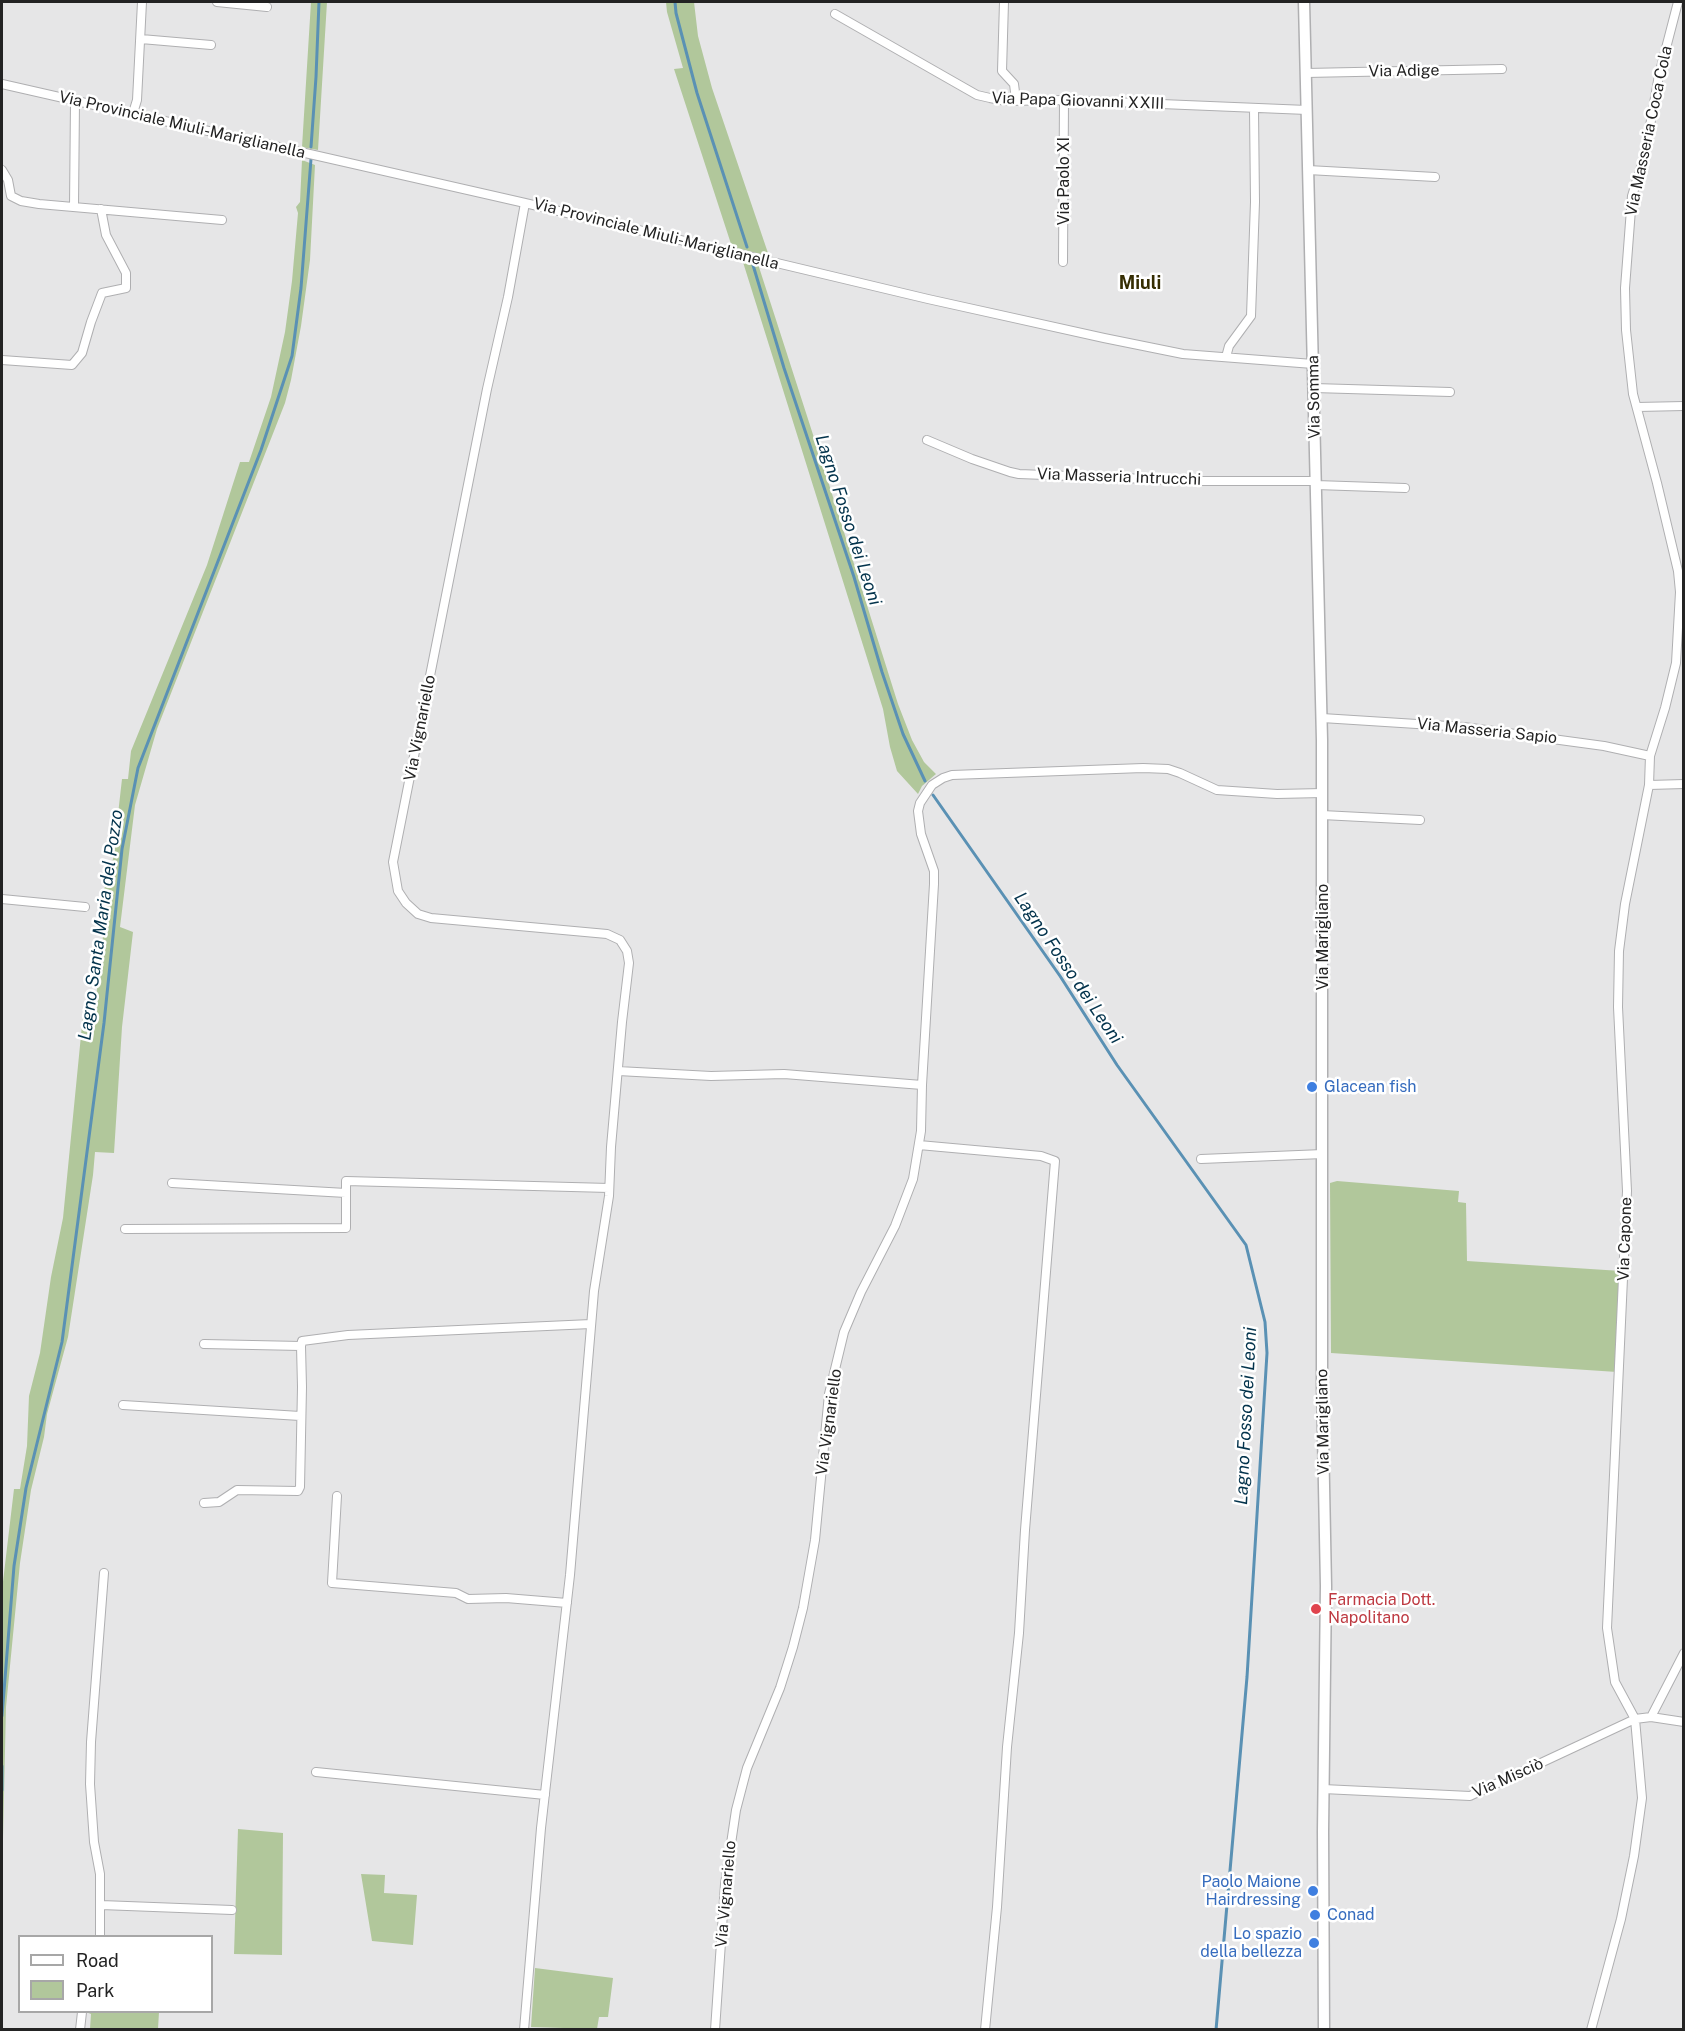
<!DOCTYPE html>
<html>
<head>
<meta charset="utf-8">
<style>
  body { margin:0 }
  #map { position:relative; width:1685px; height:2031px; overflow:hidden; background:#e6e6e7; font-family:"Public Sans",sans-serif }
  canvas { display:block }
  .frame { position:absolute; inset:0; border:3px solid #232323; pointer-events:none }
  .legend { position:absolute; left:18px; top:1935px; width:195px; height:78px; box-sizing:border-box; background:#fff; border:2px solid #a7a7a7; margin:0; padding:8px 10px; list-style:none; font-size:18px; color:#232323 }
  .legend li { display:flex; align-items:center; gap:12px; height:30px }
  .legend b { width:30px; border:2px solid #a7a7a7 }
</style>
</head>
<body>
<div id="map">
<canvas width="1685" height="2031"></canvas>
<div class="frame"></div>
<ul class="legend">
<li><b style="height:8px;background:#fff"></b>Road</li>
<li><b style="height:16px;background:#b1c79b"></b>Park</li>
</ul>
</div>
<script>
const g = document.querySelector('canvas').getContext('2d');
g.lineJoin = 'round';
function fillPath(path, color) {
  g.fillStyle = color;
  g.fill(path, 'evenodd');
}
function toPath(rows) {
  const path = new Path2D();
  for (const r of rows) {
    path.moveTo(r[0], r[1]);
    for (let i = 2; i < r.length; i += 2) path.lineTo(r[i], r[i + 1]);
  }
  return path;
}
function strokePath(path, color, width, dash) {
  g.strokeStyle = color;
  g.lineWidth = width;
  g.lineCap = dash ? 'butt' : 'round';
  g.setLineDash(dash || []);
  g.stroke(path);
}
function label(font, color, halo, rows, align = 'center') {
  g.font = font + ' "Public Sans",sans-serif';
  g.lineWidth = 5;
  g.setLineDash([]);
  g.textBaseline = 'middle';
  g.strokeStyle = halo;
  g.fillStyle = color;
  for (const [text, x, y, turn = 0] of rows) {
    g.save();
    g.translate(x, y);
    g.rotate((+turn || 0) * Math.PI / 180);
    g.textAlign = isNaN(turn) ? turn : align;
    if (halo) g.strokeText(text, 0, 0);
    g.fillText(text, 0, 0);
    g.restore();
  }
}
fillPath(toPath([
  [311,2,327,2,318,150,302,147],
  [666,2,694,2,698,36,712,88,769,256,732,247,674,69,683,68,667,12],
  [302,160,315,165,310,260,301,326,291,380,285,403,157,729,135,805,120,927,133,932,122,1027,114,1153,95,1152,93,1175,68,1337,47,1414,44,1437,31,1490,20,1563,6,1707,2,1883,2,1590,14,1489,20,1489,27,1446,29,1396,40,1353,51,1277,63,1218,83,1015,94,1016,107,901,102,895,112,867,122,779,128,779,131,751,207,565,240,462,249,462,271,397,285,332,292,281,298,213,296,207,300,202],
  [742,259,758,264,827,478,898,704,912,740,924,762,936,774,922,786,918,794,897,771,890,747,883,709],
  [1337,1181,1459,1191,1458,1202,1466,1203,1467,1261,1621,1271,1617,1372,1331,1353,1330,1183],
  [238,1829,283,1833,282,1955,234,1954],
  [361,1874,385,1875,384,1893,417,1895,413,1945,372,1941],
  [535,1968,613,1978,608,2017,599,2017,597,2029,531,2027],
  [86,2012,159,2012,158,2029,90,2029,91,2014]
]), '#b1c79b');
strokePath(toPath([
  [675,2,676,13,697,93,747,247],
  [311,147,316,77,319,2],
  [753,265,784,368,854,577,882,672,903,734,925,781],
  [933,795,1060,976,1117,1065,1246,1245,1265,1322,1267,1353,1247,1677,1216,2030],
  [2,1716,14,1566,26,1488,62,1342,104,1023,122,849,138,768,261,450,292,356,301,288,311,159],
  [2,1766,2,1790]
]), '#5a91b4', 3);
const minor = toPath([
  [217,2,267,7],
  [1004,2,1002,71,1014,84,1016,100],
  [835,14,977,95,990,98,1006,101,1064,100,1307,110],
  [141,39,211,45],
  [1306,73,1502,69],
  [2,84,525,203,928,299,1104,338,1183,354,1313,364],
  [133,113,137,100,142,2],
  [2,170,8,180,11,196,21,201,39,204,222,220],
  [1308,170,1435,177],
  [74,207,75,101],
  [1063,262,1064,100],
  [1226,357,1229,346,1251,316,1255,202,1254,109],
  [2,360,72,365,82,353,91,322,102,293,126,288,126,273,106,235,101,209],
  [1314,388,1450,392],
  [1637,407,1684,406],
  [927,440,972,459,1010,472,1019,474,1199,481,1316,481],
  [1316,485,1405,488],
  [1322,718,1464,727,1604,746,1650,756],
  [1649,785,1684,784],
  [1322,815,1420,820],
  [2,899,85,907],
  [618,1071,711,1076,784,1074,922,1085,921,1131,913,1179,895,1226,861,1292,844,1332,829,1394,815,1540,803,1608,793,1647,780,1688,747,1768,736,1810,725,1884,715,2030],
  [922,1085,934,884,934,871,921,834,918,811,920,803,932,785,943,778,952,775,1143,768,1168,769,1180,773,1217,790,1277,794,1323,793],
  [919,1145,1041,1156,1055,1161,1025,1530,1019,1633,1007,1747,997,1907,985,2030],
  [1201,1159,1323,1154],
  [172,1183,346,1193],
  [125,1229,346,1228,346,1181,609,1188],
  [204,1344,301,1346],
  [123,1405,300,1416],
  [337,1496,332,1583,456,1593,468,1599,506,1598,567,1603],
  [204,1503,219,1502,237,1490,298,1491,300,1487,302,1387,301,1346,302,1341,348,1335,591,1324],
  [1651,1717,1684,1653],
  [316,1772,545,1795],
  [1323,1789,1470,1796,1635,1719,1651,1717,1684,1722],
  [101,1905,232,1910],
  [100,1936,100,1874,94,1842,90,1784,91,1742,104,1573],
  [80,2030,82,2012],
  [524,2030,541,1828,570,1575,594,1291,609,1196,611,1147,622,1022,629,963,627,951,620,940,607,934,431,918,418,914,406,903,398,891,393,862,487,389,508,297,525,203],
  [1591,2030,1621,1919,1634,1856,1642,1798,1635,1719,1615,1682,1607,1628,1627,1191,1618,1007,1619,951,1625,904,1649,785,1650,756,1665,708,1676,663,1680,592,1678,571,1657,483,1633,394,1626,330,1625,288,1632,196,1645,154,1659,75,1678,2]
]);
const tertiary = toPath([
  [1304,2,1322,740,1322,1385,1326,1586,1323,1831,1324,2030]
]);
strokePath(minor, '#afafb1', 10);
strokePath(tertiary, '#afafb1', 13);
strokePath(minor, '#fff', 8);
strokePath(tertiary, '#fff', 10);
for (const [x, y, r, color] of [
  [1312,1087,6,"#3f7fe0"],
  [1316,1609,6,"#e0444e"],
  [1313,1891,6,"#3f7fe0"],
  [1315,1915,6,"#3f7fe0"],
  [1314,1943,6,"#3f7fe0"]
]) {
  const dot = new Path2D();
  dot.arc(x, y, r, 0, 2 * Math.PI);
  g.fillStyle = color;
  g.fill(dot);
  strokePath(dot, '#fff', 2);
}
label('16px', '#232323', '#fff', [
  ["Via Adige",1404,71,-1],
  ["Via Papa Giovanni XXIII",1078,101,2],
  ["Via Provinciale Miuli-Mariglianella",182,125,13],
  ["Via Masseria Coca Cola",1649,131,-78],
  ["Via Paolo XI",1064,181,-90],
  ["Via Provinciale Miuli-Mariglianella",656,234,14],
  ["Via Somma",1314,397,-91],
  ["Via Masseria Intrucchi",1119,477,2],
  ["Via Vignariello",420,728,-79],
  ["Via Masseria Sapio",1487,731,6],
  ["Via Marigliano",1323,937,-90],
  ["Via Capone",1625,1239,-88],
  ["Via Vignariello",829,1422,-82],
  ["Via Marigliano",1323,1422,-91],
  ["Via Misciò",1508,1778,-24],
  ["Via Vignariello",726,1894,-85]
]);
label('16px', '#366cbe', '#fff', [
  ["Glacean fish",1324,1087],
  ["Paolo Maione",1301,1882,"right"],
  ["Hairdressing",1301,1900,"right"],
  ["Conad",1327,1915],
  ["Lo spazio",1302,1934,"right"],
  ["della bellezza",1302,1952,"right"]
], 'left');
label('16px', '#be3a42', '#fff', [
  ["Farmacia Dott.",1328,1600],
  ["Napolitano",1328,1618]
], 'left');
label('bold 18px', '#352d02', '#fff', [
  ["Miuli",1140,283]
]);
label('italic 18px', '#03334c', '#fff', [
  ["Lagno Fosso dei Leoni",848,520,72],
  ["Lagno Santa Maria del Pozzo",101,925,-82],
  ["Lagno Fosso dei Leoni",1068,968,56],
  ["Lagno Fosso dei Leoni",1246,1416,-87]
]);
</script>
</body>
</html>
